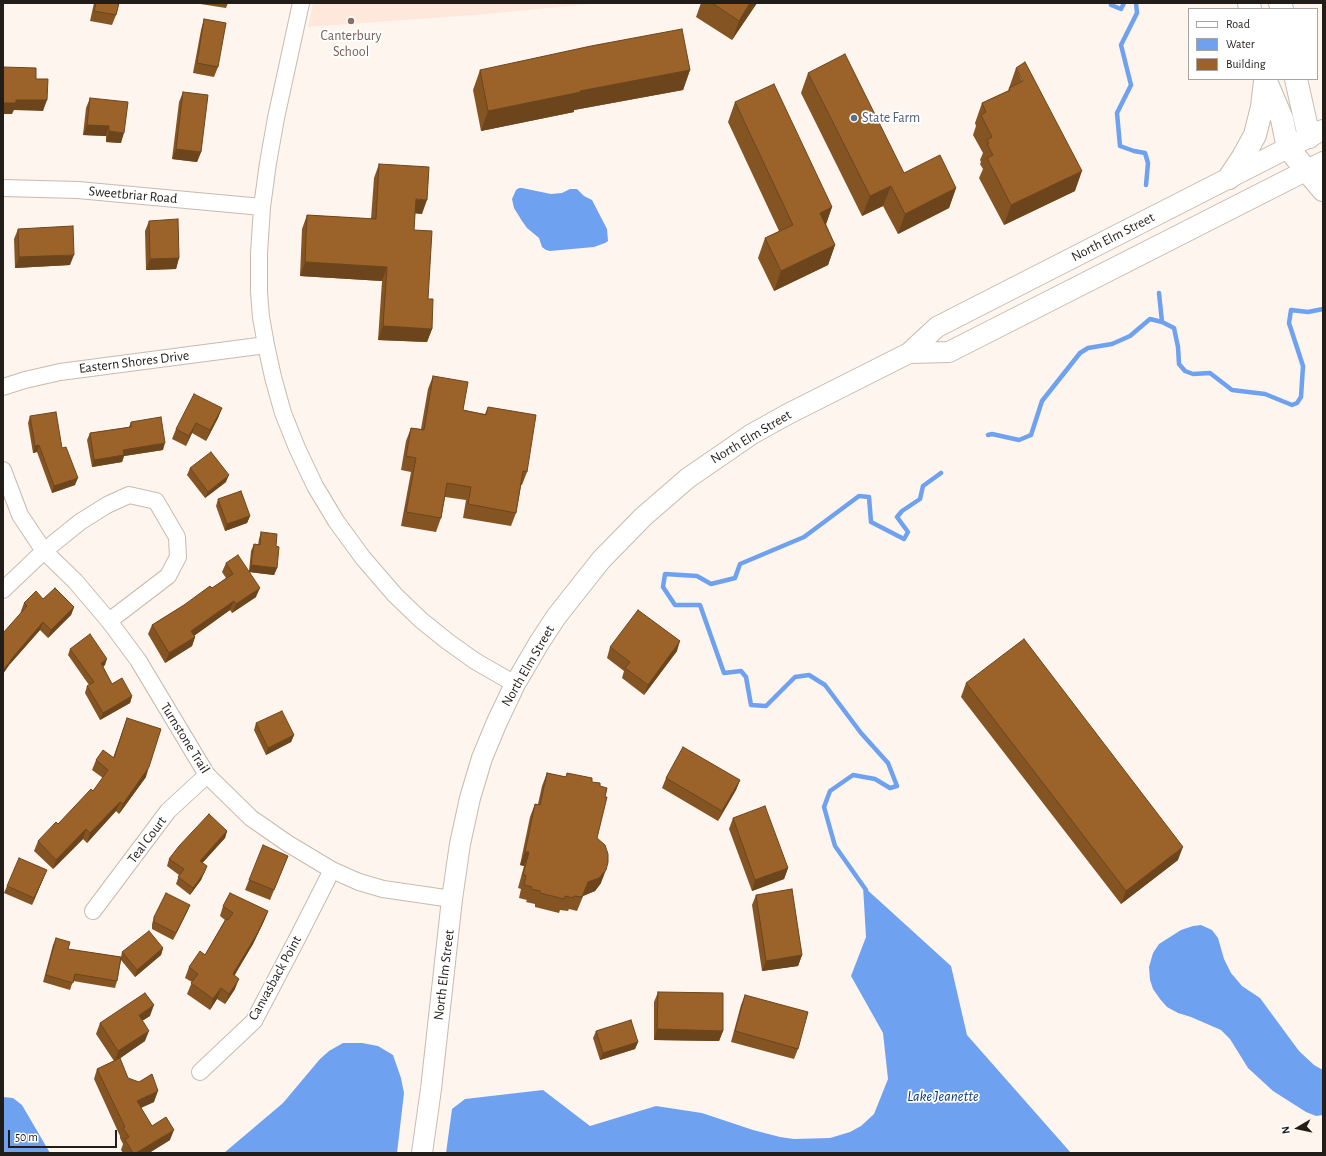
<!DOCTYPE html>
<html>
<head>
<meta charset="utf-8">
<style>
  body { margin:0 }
  #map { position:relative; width:1326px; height:1156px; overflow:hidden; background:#fef5ee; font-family:"Alegreya Sans",sans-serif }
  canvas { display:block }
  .frame { position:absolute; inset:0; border:4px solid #221d19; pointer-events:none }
  .legend { position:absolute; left:1188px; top:8px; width:130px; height:72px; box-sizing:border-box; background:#fff; border:1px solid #a7a5a3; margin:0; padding:5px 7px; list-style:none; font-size:12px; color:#221d19 }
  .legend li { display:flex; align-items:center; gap:8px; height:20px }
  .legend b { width:20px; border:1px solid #a7a5a3 }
  .north { position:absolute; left:1278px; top:1108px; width:40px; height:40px; -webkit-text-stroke:3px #fff; paint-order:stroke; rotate:261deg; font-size:11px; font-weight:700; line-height:16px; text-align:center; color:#221d19 }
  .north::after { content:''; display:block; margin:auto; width:14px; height:18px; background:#221d19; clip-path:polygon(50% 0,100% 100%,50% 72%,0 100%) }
  .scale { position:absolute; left:8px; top:1130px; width:109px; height:18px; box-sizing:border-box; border:2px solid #221d19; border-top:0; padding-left:5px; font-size:12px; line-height:14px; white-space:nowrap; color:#221d19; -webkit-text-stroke:3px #fff; paint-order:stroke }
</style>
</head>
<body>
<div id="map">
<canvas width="1326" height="1156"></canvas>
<div class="frame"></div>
<ul class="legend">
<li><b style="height:5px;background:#fff"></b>Road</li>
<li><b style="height:11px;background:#6fa1f1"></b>Water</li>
<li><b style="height:11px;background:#9b6229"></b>Building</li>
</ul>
<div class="north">N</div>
<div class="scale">50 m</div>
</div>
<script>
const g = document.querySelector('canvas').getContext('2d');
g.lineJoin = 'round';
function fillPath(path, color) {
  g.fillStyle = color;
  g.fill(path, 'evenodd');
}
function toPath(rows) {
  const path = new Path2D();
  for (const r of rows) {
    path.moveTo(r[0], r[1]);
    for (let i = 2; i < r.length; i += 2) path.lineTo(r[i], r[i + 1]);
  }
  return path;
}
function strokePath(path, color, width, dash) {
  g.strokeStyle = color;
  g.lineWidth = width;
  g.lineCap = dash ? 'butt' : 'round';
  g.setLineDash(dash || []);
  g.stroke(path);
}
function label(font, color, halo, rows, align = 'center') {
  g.font = font + ' "Alegreya Sans",sans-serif';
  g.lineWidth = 3.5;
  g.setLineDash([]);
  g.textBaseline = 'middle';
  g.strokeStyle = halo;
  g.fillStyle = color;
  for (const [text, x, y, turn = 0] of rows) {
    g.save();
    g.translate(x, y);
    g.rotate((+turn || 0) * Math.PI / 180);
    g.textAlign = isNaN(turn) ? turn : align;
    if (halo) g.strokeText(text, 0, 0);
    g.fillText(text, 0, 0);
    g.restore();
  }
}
fillPath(toPath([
  [313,3,601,3,475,15,308,27]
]), '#fee8db');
fillPath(toPath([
  [519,188,522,188,551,194,562,193,570,189,577,189,584,196,592,200,607,229,608,241,605,243,594,247,550,251,546,250,542,247,539,238,527,228,522,221,514,208,512,199,516,190],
  [863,886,951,966,967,1035,1071,1153,446,1153,452,1109,465,1099,543,1090,590,1126,656,1106,702,1113,753,1130,780,1137,794,1139,830,1138,850,1132,861,1126,874,1114,888,1079,883,1033,851,976,866,937],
  [1201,925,1212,930,1218,938,1224,959,1231,973,1242,986,1260,998,1299,1051,1314,1065,1323,1070,1323,1115,1316,1116,1306,1112,1273,1091,1248,1068,1230,1039,1221,1030,1191,1017,1178,1013,1167,1007,1160,999,1153,989,1150,980,1149,967,1153,953,1159,944,1181,930,1193,926],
  [343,1043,362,1043,378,1046,393,1055,401,1078,404,1093,397,1153,224,1153,283,1103,320,1059,329,1051],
  [3,1097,13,1098,22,1105,50,1153,3,1153]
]), '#6fa1f1');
strokePath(toPath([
  [1111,3,1111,5,1121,9,1124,3],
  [1136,3,1137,13,1121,45,1131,85,1117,113,1120,146,1134,151,1145,153,1148,163,1146,185],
  [1159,293,1162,322],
  [988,435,992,434,1019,440,1031,435,1042,401,1080,353,1088,348,1112,344,1130,336,1150,319,1162,322,1174,328,1178,347,1179,364,1185,371,1193,374,1210,373,1232,390,1265,394,1292,405,1297,403,1301,397,1303,366,1289,323,1291,310,1308,312,1323,309],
  [866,890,835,846,824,807,830,791,853,775,875,779,890,788,897,786,888,763,861,733,825,685,809,675,795,677,766,706,751,705,746,677,741,671,724,673,700,605,675,605,663,587,665,574,697,576,711,584,735,578,740,564,804,537,859,496,869,497,871,522,904,539,908,532,897,517,902,511,920,499,923,486,941,473]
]), '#6fa1f1', 4.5);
const minor = toPath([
  [301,3,276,118,268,163,262,207,259,254,259,292,261,317,266,345,273,377,283,413,297,448,315,486,336,521,363,558,395,595,421,620,447,641,475,661,515,684],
  [3,188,78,190,262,207],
  [3,387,25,380,60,372,266,345],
  [3,470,20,515,44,551,75,581,109,621,138,660,207,775,251,818,287,843,332,870,359,882,383,889,452,899],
  [3,590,44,551,80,522,107,505,129,495,156,501,177,537,178,557,168,576,109,621],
  [93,911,168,811,207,775],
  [200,1072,254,1021,297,939,332,870]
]);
const major = toPath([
  [909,353,949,352,1323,162],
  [422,1153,431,1089,452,899,460,844,470,798,482,758,497,722,515,684,539,643,556,617,601,560,643,517,688,478,752,434,788,414,909,353,937,327,1323,130]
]);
const highway = toPath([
  [1249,3,1250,9],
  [1280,3,1282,9],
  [1265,79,1282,119,1288,148,1323,190],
  [1296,79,1309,137],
  [1229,178,1243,157,1255,135,1262,107,1265,81]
]);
strokePath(minor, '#c8baae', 18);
strokePath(major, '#c8baae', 22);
strokePath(highway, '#c8baae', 24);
strokePath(minor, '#fff', 16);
strokePath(major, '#fff', 20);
strokePath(highway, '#fff', 22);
fillPath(toPath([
  [94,3,119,3,116,15,112,25,90,21],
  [194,3,228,3,226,8],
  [701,3,757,3,732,40,696,17],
  [204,19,218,67,214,77,193,73,201,30],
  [1016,68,1075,191,1004,225,979,178,983,169,980,164,981,162,980,160,983,153,973,135,976,126,975,123,982,103,1008,91],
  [480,70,690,70,683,90,574,110,574,112,481,131,473,90],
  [808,73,904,173,956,188,949,208,898,234,883,206,862,216,801,93],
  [183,92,201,152,197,162,172,159,179,102],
  [90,98,121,143,106,142,106,136,83,135,86,108],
  [735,102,832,207,826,224,835,245,828,265,774,291,758,258,765,238,779,231,728,122],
  [379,164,422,214,415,213,414,230,428,299,432,329,427,342,378,340,382,281,300,276,302,229,307,215,371,219,374,178],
  [149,221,179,258,176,269,146,270,145,231],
  [18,229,70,265,15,268,14,239],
  [433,376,463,410,485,414,488,407,527,472,522,485,521,485,516,513,511,526,463,518,466,500,445,497,441,518,436,532,401,526,411,472,401,470,406,441,411,428,421,429,428,389],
  [222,408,218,418,206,441,192,433,186,446,172,439,176,429],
  [30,416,75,485,52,493,37,452,33,453,28,423],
  [131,422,163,450,124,456,122,462,92,467,87,440,90,433,129,427],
  [190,468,226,482,205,498,187,475],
  [218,499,250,516,247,523,225,531,216,506],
  [261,532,276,546,277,568,274,575,249,572,256,597,232,613,230,610,194,636,195,637,192,646,165,663,148,634,152,625,212,588,226,578,222,572,226,563,249,571,251,551,254,544,258,545,259,539],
  [43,599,74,607,71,615,48,638,40,630,10,664,21,611,24,603],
  [610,647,677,651,644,695,622,678,624,671,607,658],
  [70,649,105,665,103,667,112,684,132,696,130,703,100,720,85,693,87,686,89,685,68,655],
  [966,683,1178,860,1121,904,961,697],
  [127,718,146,777,119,814,116,811,87,843,83,839,53,869,34,851,38,841,58,824,93,791,103,778,92,770,96,760,113,758],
  [256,723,294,735,291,742,266,755,254,730],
  [547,773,592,782,597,838,601,883,595,891,583,896,577,911,569,909,568,911,560,910,559,913,535,907,535,904,526,902,527,900,519,898,521,889,518,888,524,866,520,865,530,817,535,804,538,804,542,786],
  [666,778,740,780,736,790,718,821,662,788],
  [733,818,788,868,784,879,752,891,729,829],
  [227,831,225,838,202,863,204,873,201,880,190,895,176,884,179,875,167,866,169,859],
  [288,856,270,900,245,890,249,880],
  [44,877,32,905,4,893,7,886],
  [756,895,802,955,798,966,762,971,752,905],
  [190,905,187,912,173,940,152,929,152,924,154,917],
  [223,906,268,911,264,921,253,944,234,975,235,989,225,1004,217,999,210,1010,187,994,192,982,185,978,189,967,205,955,225,920,220,916],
  [56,938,68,949,121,957,122,952,163,948,161,955,135,977,121,960,117,981,115,988,73,981,70,990,43,982,53,945],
  [658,992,723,1031,719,1041,654,1040,654,1002],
  [745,995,798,1049,794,1059,731,1042,741,1005],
  [150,1016,142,1021,145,1041,118,1059,128,1078,154,1102,141,1108,152,1126,170,1140,149,1153,123,1153,121,1150,123,1144,120,1138,120,1136,94,1079,97,1069,114,1061,96,1034,100,1023],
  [596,1031,638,1042,635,1049,600,1060,593,1038]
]), '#855423');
fillPath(toPath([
  [750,3,757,3,732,40,739,21],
  [690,70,683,90,574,110,574,112,481,131,488,111,580,91],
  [16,100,47,100,43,111,14,110,12,114,3,114,3,103],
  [87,125,109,126,106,136,83,135],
  [109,131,124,133,121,143,106,142],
  [176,149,201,152,197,162,172,159],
  [1082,171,1075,191,1004,225,1011,205],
  [891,186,883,206,862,216,870,196],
  [956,188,949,208,898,234,905,214],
  [416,199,427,200,422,214,411,213],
  [832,207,825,227,820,213],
  [835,245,828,265,774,291,781,271],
  [74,255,70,265,15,268,19,257],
  [179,258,176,269,146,270,150,259],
  [305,262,387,267,382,281,300,276],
  [383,326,432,329,427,342,378,340],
  [222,408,218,418,206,441,210,430],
  [196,423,192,433,186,446,189,436],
  [165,443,163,450,124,456,122,462,92,467,94,460,123,450],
  [39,445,37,452,33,453,35,446],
  [229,475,226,482,205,498,208,492],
  [78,478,75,485,52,493,54,486],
  [250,516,247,523,225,531,227,524],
  [251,565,277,568,274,575,249,572],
  [260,588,256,597,232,613,236,604],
  [234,601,230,610,188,640,191,631],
  [74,607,71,615,48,638,51,630],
  [43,622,40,630,10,664,3,674,3,670,14,656],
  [195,637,192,646,165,663,169,653],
  [680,641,677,651,644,695,648,685],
  [107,659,105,665,98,670,101,663],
  [132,696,130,703,100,720,103,713],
  [294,735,291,742,266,755,268,748],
  [149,767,146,777,119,814,123,804],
  [740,780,736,790,718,821,722,811],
  [120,802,116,811,87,843,90,833],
  [86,829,83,839,53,869,56,860],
  [227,831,225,838,198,868,200,861],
  [1183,847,1178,860,1121,904,1126,891],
  [525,852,529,852,524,866,520,865],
  [207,866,201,880,190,895,193,888],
  [788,868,784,879,752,891,755,880],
  [47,870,32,905,34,898],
  [606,870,601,883,595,891,583,896,577,911,588,882],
  [190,905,187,912,173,940,176,933],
  [268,911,264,921,253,944,229,985,233,974],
  [163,948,161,955,135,977,137,970],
  [802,955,798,966,762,971,766,961],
  [239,979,235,989,225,1004,229,994],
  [221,988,217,999,210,1010,213,999],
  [154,1005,150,1016,135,1025,139,1015],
  [657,1029,723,1031,719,1041,654,1040],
  [149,1031,145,1041,115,1062,118,1051],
  [638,1042,635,1049,600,1060,603,1053],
  [158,1091,154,1102,133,1111,137,1101],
  [174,1130,170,1140,149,1153,136,1153]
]), '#6c451d');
const building = toPath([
  [96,3,119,3,116,15,94,11,96,3],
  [712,3,750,3,739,21,712,3],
  [204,19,226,23,218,67,197,63,204,19],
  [682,29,690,70,580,91,581,92,488,111,480,70,591,46,682,29],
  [845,54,904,173,940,155,956,188,905,214,891,186,870,196,808,73,845,54],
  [1025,62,1082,171,1011,205,987,158,993,155,987,144,989,144,987,140,992,137,981,115,986,112,982,103,1010,90,1009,88,1023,81,1016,68,1025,62],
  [3,67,36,68,36,79,48,79,47,100,16,100,16,103,3,103,3,67],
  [774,84,832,207,820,213,835,245,781,271,765,238,793,225,735,102,774,84],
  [183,92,208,95,201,152,176,149,183,92],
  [90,98,128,102,124,133,109,131,109,126,87,125,90,98],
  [379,164,429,167,427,200,416,199,414,230,432,231,428,299,433,299,432,329,383,326,387,267,305,262,307,215,376,219,379,164],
  [178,219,179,258,150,259,149,221,178,219],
  [73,226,74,255,19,257,18,229,73,226],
  [433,376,468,382,463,410,486,415,488,407,536,415,527,472,523,471,516,513,468,504,471,487,447,483,441,518,406,512,416,458,406,456,411,428,424,430,433,376],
  [194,394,222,408,210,430,196,423,189,436,176,429,194,394],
  [56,412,62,448,66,447,78,478,54,486,39,445,35,446,30,416,56,412],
  [161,417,165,443,123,450,124,455,94,460,90,433,131,427,131,422,161,417],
  [211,452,229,475,208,492,190,468,211,452],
  [241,491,250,516,227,524,218,499,241,491],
  [261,532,277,534,276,546,279,547,277,568,251,565,254,544,260,545,261,532],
  [238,555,260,588,236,604,234,601,191,631,195,637,169,653,152,625,184,605,210,586,212,588,233,574,226,563,238,555],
  [55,588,74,607,51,630,43,622,14,656,3,670,3,633,27,606,24,603,36,591,43,599,55,588],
  [638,610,680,641,648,685,625,668,630,662,610,647,638,610],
  [90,634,107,659,101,663,112,684,122,678,132,696,103,713,87,686,94,682,70,649,90,634],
  [1024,639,1183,847,1126,891,966,683,1024,639],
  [282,711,294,735,268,748,256,723,282,711],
  [127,718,161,729,149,767,123,804,120,802,90,833,86,829,56,860,38,841,56,822,58,824,91,789,93,791,108,770,96,760,103,750,114,758,127,718],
  [683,747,740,780,722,811,666,778,683,747],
  [547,773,566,777,567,773,592,778,592,782,600,783,600,786,607,788,605,797,607,797,597,838,605,845,608,854,608,862,606,870,599,878,588,882,582,897,574,896,573,898,565,896,564,899,540,893,540,891,531,889,532,887,524,885,526,875,523,875,529,852,525,852,535,804,540,805,547,773],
  [765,806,788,868,755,880,733,818,765,806],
  [209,814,227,831,200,861,207,866,204,873,193,888,178,877,184,869,169,859,179,846,209,814],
  [263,845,288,856,274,890,249,880,263,845],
  [19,858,47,870,34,898,7,886,19,858],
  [792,889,802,955,766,961,756,895,792,889],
  [166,893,190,905,176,933,154,922,154,917,166,893],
  [230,893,268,911,257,934,233,974,239,979,229,994,221,988,213,999,191,983,198,974,189,967,200,951,205,955,226,919,228,920,233,913,223,906,230,893],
  [149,931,163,948,137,970,122,952,149,931],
  [56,938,70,942,68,949,121,957,117,981,75,974,73,983,46,975,56,938],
  [658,992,723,993,723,1031,657,1029,658,992],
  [145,993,154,1005,139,1015,149,1031,118,1051,100,1023,145,993],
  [745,995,808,1012,798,1049,735,1031,745,995],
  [631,1020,638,1042,603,1053,596,1031,631,1020],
  [120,1058,128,1078,139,1082,152,1074,158,1091,137,1101,152,1126,166,1117,174,1130,136,1153,133,1153,125,1140,129,1137,123,1128,125,1127,97,1069,120,1058]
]);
fillPath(building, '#9b6229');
strokePath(building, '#6c451d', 1);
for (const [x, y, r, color] of [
  [351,21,4,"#8d6e63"],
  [854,118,4,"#5c6f8a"]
]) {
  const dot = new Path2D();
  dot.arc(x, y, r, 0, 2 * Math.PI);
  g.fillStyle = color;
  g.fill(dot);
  strokePath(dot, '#fff', 1.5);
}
label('14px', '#785e54', '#fff', [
  ["Canterbury",351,36],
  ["School",351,52]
]);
label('14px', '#4e5e75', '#fff', [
  ["State Farm",862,118]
], 'left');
label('14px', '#221d19', '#fff', [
  ["Sweetbriar Road",133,195,5],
  ["North Elm Street",1113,237,-27],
  ["Eastern Shores Drive",134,362,-7],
  ["North Elm Street",751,437,-31],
  ["North Elm Street",528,666,-60],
  ["Turnstone Trail",185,738,58],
  ["Teal Court",147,840,-53],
  ["North Elm Street",444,975,-83],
  ["Canvasback Point",275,978,-61]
]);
label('italic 15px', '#09377c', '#fff', [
  ["Lake Jeanette",943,1096]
]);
</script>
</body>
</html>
